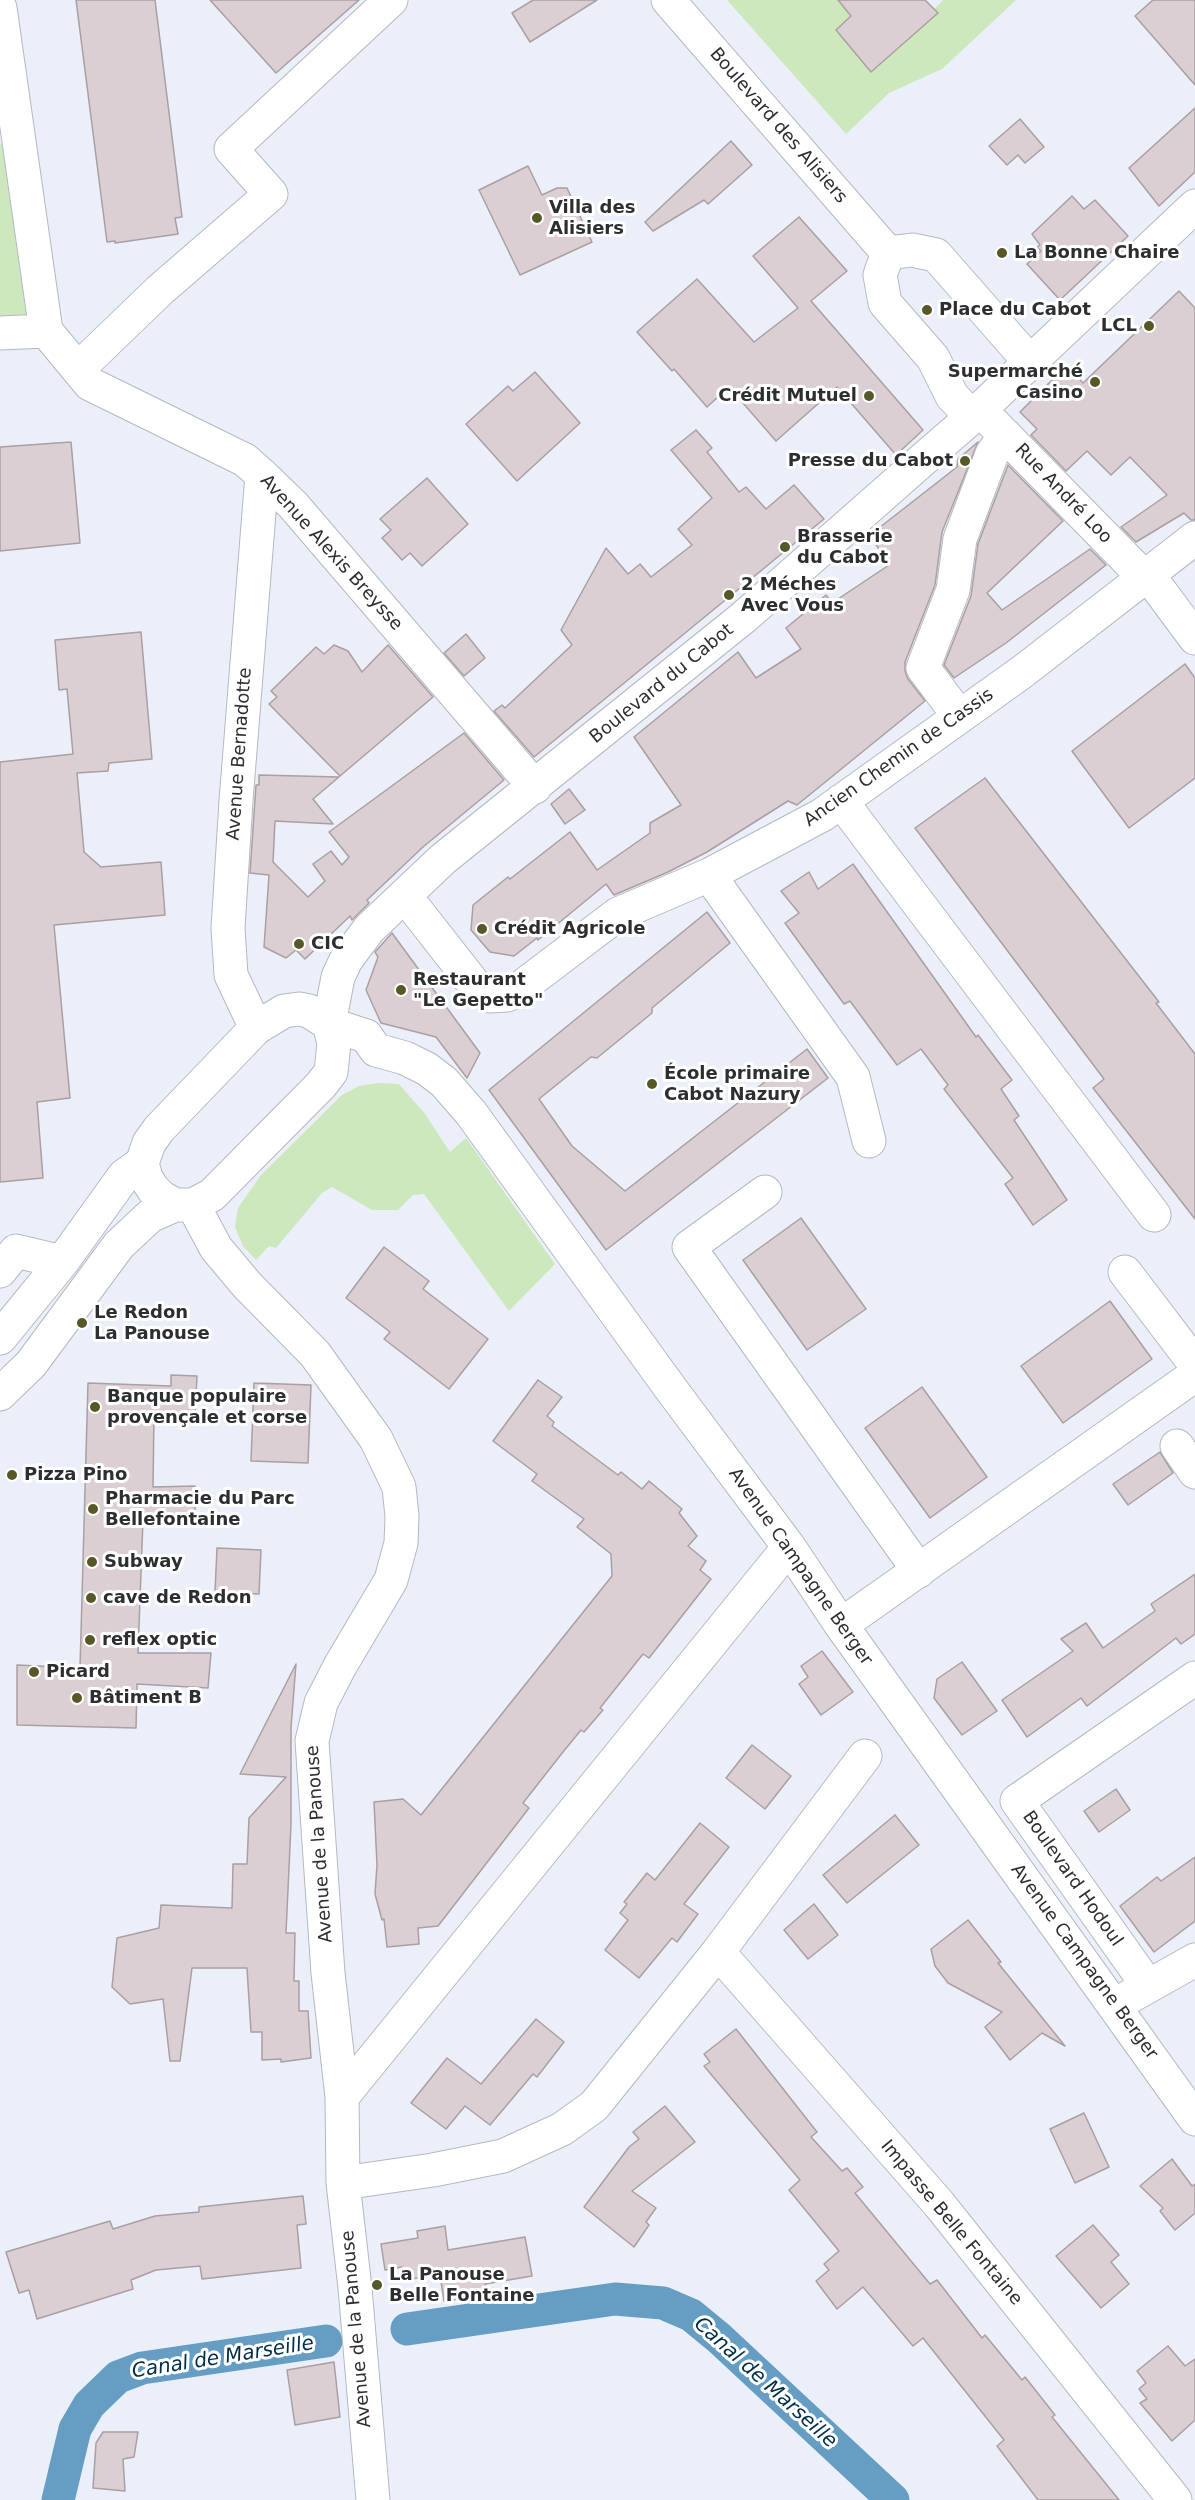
<!DOCTYPE html>
<html>
<head>
<meta charset="utf-8">
<style>
  body { margin:0 }
  canvas { display:block; background:#eaeff9 }
</style>
</head>
<body>
<canvas width="1195" height="2500"></canvas>
<script>
const g = document.querySelector('canvas').getContext('2d');
g.lineJoin = 'round';
function fillPath(path, color) {
  g.fillStyle = color;
  g.fill(path, 'evenodd');
}
function toPath(rows) {
  const path = new Path2D();
  for (const r of rows) {
    path.moveTo(r[0], r[1]);
    for (let i = 2; i < r.length; i += 2) path.lineTo(r[i], r[i + 1]);
  }
  return path;
}
function strokePath(path, color, width, dash) {
  g.strokeStyle = color;
  g.lineWidth = width;
  g.lineCap = dash ? 'butt' : 'round';
  g.setLineDash(dash || []);
  g.stroke(path);
}
function label(font, color, halo, rows, align = 'center') {
  g.font = font + ' "DejaVu Sans",sans-serif';
  g.lineWidth = 6;
  g.setLineDash([]);
  g.textBaseline = 'middle';
  g.strokeStyle = halo;
  g.fillStyle = color;
  for (const [text, x, y, turn = 0] of rows) {
    g.save();
    g.translate(x, y);
    g.rotate((+turn || 0) * Math.PI / 180);
    g.textAlign = isNaN(turn) ? turn : align;
    if (halo) g.strokeText(text, 0, 0);
    g.fillText(text, 0, 0);
    g.restore();
  }
}
fillPath(toPath([
  [727,0,843,0,842,5,851,16,836,30,871,72,890,56,886,50,938,13,934,9,943,0,1016,0,942,69,889,93,846,134],
  [0,144,5,146,34,324,0,324],
  [378,1083,399,1084,425,1114,450,1152,466,1138,555,1264,509,1311,424,1194,413,1195,398,1210,372,1210,332,1187,322,1193,276,1248,269,1246,256,1260,243,1246,235,1227,238,1208,261,1175,342,1095,359,1086]
]), '#cde8bc');
strokePath(toPath([
  [407,2329,615,2299,663,2303,691,2315,719,2338,893,2500],
  [58,2500,75,2429,89,2405,118,2377,142,2368,326,2341]
]), '#669dc3', 33);
const building = toPath([
  [76,0,155,0,182,217,175,218,178,234,115,243,115,241,107,242,76,0],
  [210,0,359,0,276,73,210,0],
  [533,0,597,0,530,42,512,13,533,0],
  [838,0,925,0,938,13,871,72,836,30,851,16,838,0],
  [1153,0,1195,0,1195,85,1135,16,1153,0],
  [1195,108,1195,172,1159,206,1129,168,1195,108],
  [1020,119,1044,147,1025,163,1018,155,1007,165,989,146,1020,119],
  [731,141,752,165,708,204,704,200,653,231,645,222,731,141],
  [528,166,542,195,557,188,567,188,592,242,520,275,479,190,528,166],
  [1072,196,1084,209,1095,200,1128,236,1060,300,1027,264,1041,251,1037,247,1040,245,1032,234,1072,196],
  [799,217,847,271,811,301,923,430,896,455,837,387,776,441,729,387,707,407,674,369,672,371,637,332,697,279,754,342,798,308,753,256,799,217],
  [1179,291,1195,308,1195,520,1191,520,1184,513,1136,542,1121,527,1167,495,1130,457,1111,475,1087,451,1066,471,1031,435,1037,429,1020,412,1067,365,1083,383,1179,291],
  [535,372,580,423,517,481,466,424,508,386,513,391,535,372],
  [696,430,712,448,707,452,739,492,746,487,766,509,794,485,824,519,534,757,494,711,502,705,505,708,572,645,561,630,606,548,628,574,640,564,651,577,692,545,678,529,712,498,671,450,696,430],
  [71,442,80,543,0,551,0,447,71,442],
  [978,442,942,532,935,585,905,662,905,671,908,679,925,701,797,805,788,801,707,852,668,872,614,895,606,884,538,940,537,938,514,956,490,952,471,930,473,905,508,877,510,879,570,832,597,870,650,833,650,823,681,805,634,737,738,652,756,678,801,649,786,628,826,595,832,603,889,565,870,535,957,467,958,459,978,442],
  [1008,465,1063,521,987,593,1002,610,1090,549,1106,565,1006,643,954,678,944,665,971,596,978,544,1008,465],
  [427,478,468,524,422,566,410,553,402,560,382,538,391,530,380,519,427,478],
  [141,632,152,759,109,763,108,771,77,773,84,852,101,867,161,862,165,915,54,925,70,1098,37,1102,43,1178,0,1182,0,762,73,754,67,689,59,690,55,640,141,632],
  [466,634,485,658,464,676,444,653,466,634],
  [334,645,348,651,362,672,388,645,433,697,340,776,269,704,277,697,271,691,316,647,324,654,334,645],
  [1185,664,1195,678,1195,778,1129,828,1072,751,1185,664],
  [464,733,504,780,423,847,367,900,369,903,352,920,350,916,305,959,296,950,286,958,264,947,269,875,250,873,256,785,259,785,259,775,339,777,313,799,333,824,275,821,273,862,308,897,325,881,313,864,331,851,342,865,349,857,329,832,464,733],
  [985,778,1159,1002,1156,1003,1195,1054,1195,1219,1093,1088,1104,1079,915,828,985,778],
  [569,789,585,810,565,824,551,804,569,789],
  [853,864,976,1037,978,1035,1012,1080,1001,1089,1019,1116,1014,1120,1067,1200,1033,1225,1005,1184,1013,1178,944,1089,948,1085,921,1049,897,1065,850,1001,844,1004,785,923,799,913,781,891,809,872,818,889,853,864],
  [707,912,730,943,652,1008,652,1013,597,1058,591,1057,539,1099,572,1146,625,1191,807,1049,828,1078,606,1250,489,1090,707,912],
  [392,933,480,1053,467,1078,436,1037,381,1023,366,990,378,957,375,952,392,933],
  [801,1218,866,1309,807,1350,743,1260,801,1218],
  [384,1247,429,1281,423,1289,488,1339,449,1389,384,1339,390,1332,346,1298,384,1247],
  [1110,1301,1152,1359,1063,1423,1021,1366,1110,1301],
  [171,1375,197,1376,195,1415,154,1413,153,1487,195,1486,195,1519,143,1519,138,1653,211,1653,208,1688,137,1684,136,1728,17,1725,17,1665,80,1668,88,1383,171,1386,171,1375],
  [538,1380,562,1397,547,1416,554,1422,552,1426,618,1475,621,1472,642,1489,649,1481,682,1509,679,1513,697,1536,688,1546,706,1561,700,1570,711,1579,649,1658,643,1654,600,1708,603,1710,584,1732,581,1730,563,1752,523,1803,529,1808,438,1926,418,1928,419,1944,387,1947,384,1919,382,1920,375,1894,377,1865,374,1802,403,1799,421,1815,612,1576,611,1554,577,1527,584,1519,532,1481,537,1474,493,1441,538,1380],
  [254,1383,311,1385,308,1463,251,1461,254,1383],
  [922,1387,987,1477,930,1518,865,1428,922,1387],
  [1160,1452,1173,1473,1128,1505,1113,1484,1160,1452],
  [217,1548,261,1550,259,1594,215,1592,217,1548],
  [1195,1574,1195,1634,1181,1644,1176,1638,1087,1706,1081,1698,1027,1737,1002,1700,1073,1651,1061,1639,1086,1623,1103,1648,1155,1611,1151,1604,1195,1574],
  [822,1651,853,1692,821,1715,799,1684,808,1677,801,1666,822,1651],
  [962,1662,997,1711,962,1735,934,1698,937,1679,962,1662],
  [296,1664,291,1727,291,1824,286,1933,295,1933,294,1981,299,1981,299,2011,308,2011,311,2058,281,2062,281,2059,262,2060,262,2032,251,2032,247,1968,192,1968,180,2061,170,2061,163,1999,130,2004,112,1987,117,1938,159,1928,161,1905,232,1908,233,1864,247,1864,249,1818,286,1777,240,1774,296,1664],
  [752,1745,791,1776,765,1809,726,1778,752,1745],
  [1116,1789,1130,1810,1099,1832,1084,1811,1116,1789],
  [895,1815,919,1845,847,1903,823,1875,895,1815],
  [700,1823,729,1847,684,1904,698,1914,677,1942,672,1938,639,1978,605,1950,628,1920,620,1913,627,1904,624,1902,647,1873,655,1880,700,1823],
  [1195,1857,1195,1921,1154,1952,1120,1906,1157,1877,1161,1881,1195,1857],
  [814,1904,838,1935,808,1959,784,1930,814,1904],
  [968,1920,1001,1962,998,1963,1065,2046,1042,2033,1010,2060,985,2027,1002,2012,948,1983,935,1966,931,1949,968,1920],
  [536,2019,564,2042,537,2077,533,2074,490,2125,465,2106,446,2129,411,2103,447,2058,481,2084,536,2019],
  [736,2029,817,2132,811,2137,842,2171,847,2168,863,2187,855,2193,930,2284,937,2280,982,2338,985,2335,1022,2380,1025,2377,1055,2415,1052,2417,1119,2500,1038,2500,997,2446,1004,2440,923,2338,913,2346,863,2287,837,2309,816,2281,829,2270,824,2264,839,2251,789,2190,800,2180,704,2066,710,2062,704,2054,736,2029],
  [665,2106,695,2142,632,2191,656,2208,646,2222,649,2225,634,2247,584,2207,629,2147,639,2139,633,2132,665,2106],
  [1084,2113,1109,2167,1075,2183,1050,2129,1084,2113],
  [1172,2159,1192,2186,1195,2184,1195,2213,1175,2230,1160,2211,1163,2208,1140,2186,1172,2159],
  [303,2196,306,2224,297,2225,301,2268,202,2279,200,2266,156,2270,131,2280,133,2289,37,2319,29,2290,19,2293,6,2252,110,2221,113,2229,155,2216,199,2212,199,2207,303,2196],
  [1093,2225,1119,2255,1111,2262,1129,2284,1101,2308,1056,2256,1093,2225],
  [445,2226,448,2250,525,2237,532,2276,485,2284,488,2295,444,2301,440,2275,404,2280,402,2267,385,2270,381,2244,418,2238,417,2231,445,2226],
  [1168,2346,1185,2366,1195,2359,1195,2420,1172,2441,1140,2403,1147,2399,1139,2389,1146,2383,1137,2371,1168,2346],
  [334,2362,340,2417,295,2425,287,2370,334,2362],
  [103,2432,138,2432,134,2457,123,2459,125,2491,93,2488,96,2443,103,2432]
]);
fillPath(building, '#dbcfd3');
strokePath(building, '#aa9fa2', 1.5);
const minor = toPath([
  [668,0,888,253],
  [0,8,46,331,90,384,245,460,262,475,293,505,535,787],
  [1195,206,972,417,927,456,744,617,443,859,369,929,346,960,338,977,329,1024,334,1043,331,1072,321,1085,212,1195,193,1205,175,1205,161,1197,153,1189,146,1178,142,1163,149,1143,159,1129,256,1028,284,1011,299,1009,309,1011,329,1024,366,1036,376,1050,405,1058,427,1069,444,1082,471,1113,671,1389,789,1547,841,1625,1195,2119],
  [0,333,46,331],
  [78,369,160,290,271,194,231,149,391,0],
  [972,417,952,396,933,358,885,303,880,275,888,253,912,250,936,255,1030,362],
  [991,421,1145,578],
  [1149,576,1195,638],
  [959,716,923,668,953,590,960,539,992,454,1005,435],
  [841,801,1154,1215],
  [709,875,853,1077,869,1141],
  [405,896,477,988,489,996,507,995,523,986,618,914,709,875,822,815,1022,672,1195,538],
  [256,1028,231,975,228,928,236,801,262,475],
  [765,1192,689,1247,919,1571],
  [193,1205,216,1248,247,1285,315,1354,376,1439,399,1487,402,1516,401,1543,391,1580,340,1666,321,1703,312,1741,328,1973,342,2097,343,2183,355,2288,373,2500],
  [0,1271,16,1251,62,1262],
  [1125,1272,1195,1364],
  [0,1338,62,1262,124,1176,142,1163],
  [0,1394,31,1364,119,1245,150,1216,175,1205],
  [1177,1446,1195,1472],
  [841,1625,1195,1375],
  [718,1952,939,2204,1175,2500],
  [1148,1986,1017,1801,1195,1678],
  [1129,1997,1195,1960],
  [342,2097,789,1547],
  [343,2183,433,2170,503,2156,562,2129,594,2106,718,1952,865,1756]
]);
strokePath(minor, '#b4b9c2', 35);
strokePath(minor, '#fff', 33);
for (const [x, y, r, color] of [
  [537,218,6,"#565927"],
  [1002,253,6,"#565927"],
  [927,310,6,"#565927"],
  [1149,326,6,"#565927"],
  [1095,382,6,"#565927"],
  [869,396,6,"#565927"],
  [965,461,6,"#565927"],
  [785,547,6,"#565927"],
  [729,595,6,"#565927"],
  [482,929,6,"#565927"],
  [299,944,6,"#565927"],
  [401,990,6,"#565927"],
  [652,1084,6,"#565927"],
  [82,1323,6,"#565927"],
  [95,1407,6,"#565927"],
  [12,1475,6,"#565927"],
  [93,1509,6,"#565927"],
  [92,1562,6,"#565927"],
  [91,1598,6,"#565927"],
  [90,1640,6,"#565927"],
  [34,1672,6,"#565927"],
  [77,1698,6,"#565927"],
  [377,2285,6,"#565927"]
]) {
  const dot = new Path2D();
  dot.arc(x, y, r, 0, 2 * Math.PI);
  g.fillStyle = color;
  g.fill(dot);
  strokePath(dot, '#fff', 2);
}
label('18px', '#2c2e31', '#fff', [
  ["Boulevard des Alisiers",778,126,49],
  ["Rue André Loo",1063,494,46],
  ["Avenue Alexis Breysse",331,553,48],
  ["Boulevard du Cabot",662,684,-39],
  ["Avenue Bernadotte",240,754,-86],
  ["Ancien Chemin de Cassis",899,758,-35],
  ["Avenue Campagne Berger",800,1567,55],
  ["Avenue de la Panouse",320,1844,-94],
  ["Boulevard Hodoul",1072,1879,55],
  ["Avenue Campagne Berger",1084,1962,54],
  ["Impasse Belle Fontaine",951,2223,50],
  ["Avenue de la Panouse",357,2329,-95]
]);
label('bold 18px', '#2c2e31', '#fff', [
  ["Villa des",549,208],
  ["Alisiers",549,229],
  ["La Bonne Chaire",1014,253],
  ["Place du Cabot",939,310],
  ["LCL",1137,326,"right"],
  ["Supermarché",1083,372,"right"],
  ["Casino",1083,393,"right"],
  ["Crédit Mutuel",857,396,"right"],
  ["Presse du Cabot",953,461,"right"],
  ["Brasserie",797,537],
  ["du Cabot",797,558],
  ["2 Méches",741,585],
  ["Avec Vous",741,606],
  ["Crédit Agricole",494,929],
  ["CIC",311,944],
  ["Restaurant",413,980],
  ["\"Le Gepetto\"",413,1001],
  ["École primaire",664,1074],
  ["Cabot Nazury",664,1095],
  ["Le Redon",94,1313],
  ["La Panouse",94,1334],
  ["Banque populaire",107,1397],
  ["provençale et corse",107,1418],
  ["Pizza Pino",24,1475],
  ["Pharmacie du Parc",105,1499],
  ["Bellefontaine",105,1520],
  ["Subway",104,1562],
  ["cave de Redon",103,1598],
  ["reflex optic",102,1640],
  ["Picard",46,1672],
  ["Bâtiment B",89,1698],
  ["La Panouse",389,2275],
  ["Belle Fontaine",389,2296]
], 'left');
label('italic 20px', '#002e48', '#fff', [
  ["Canal de Marseille",223,2358,-9],
  ["Canal de Marseille",765,2383,42]
]);
</script>
</body>
</html>
